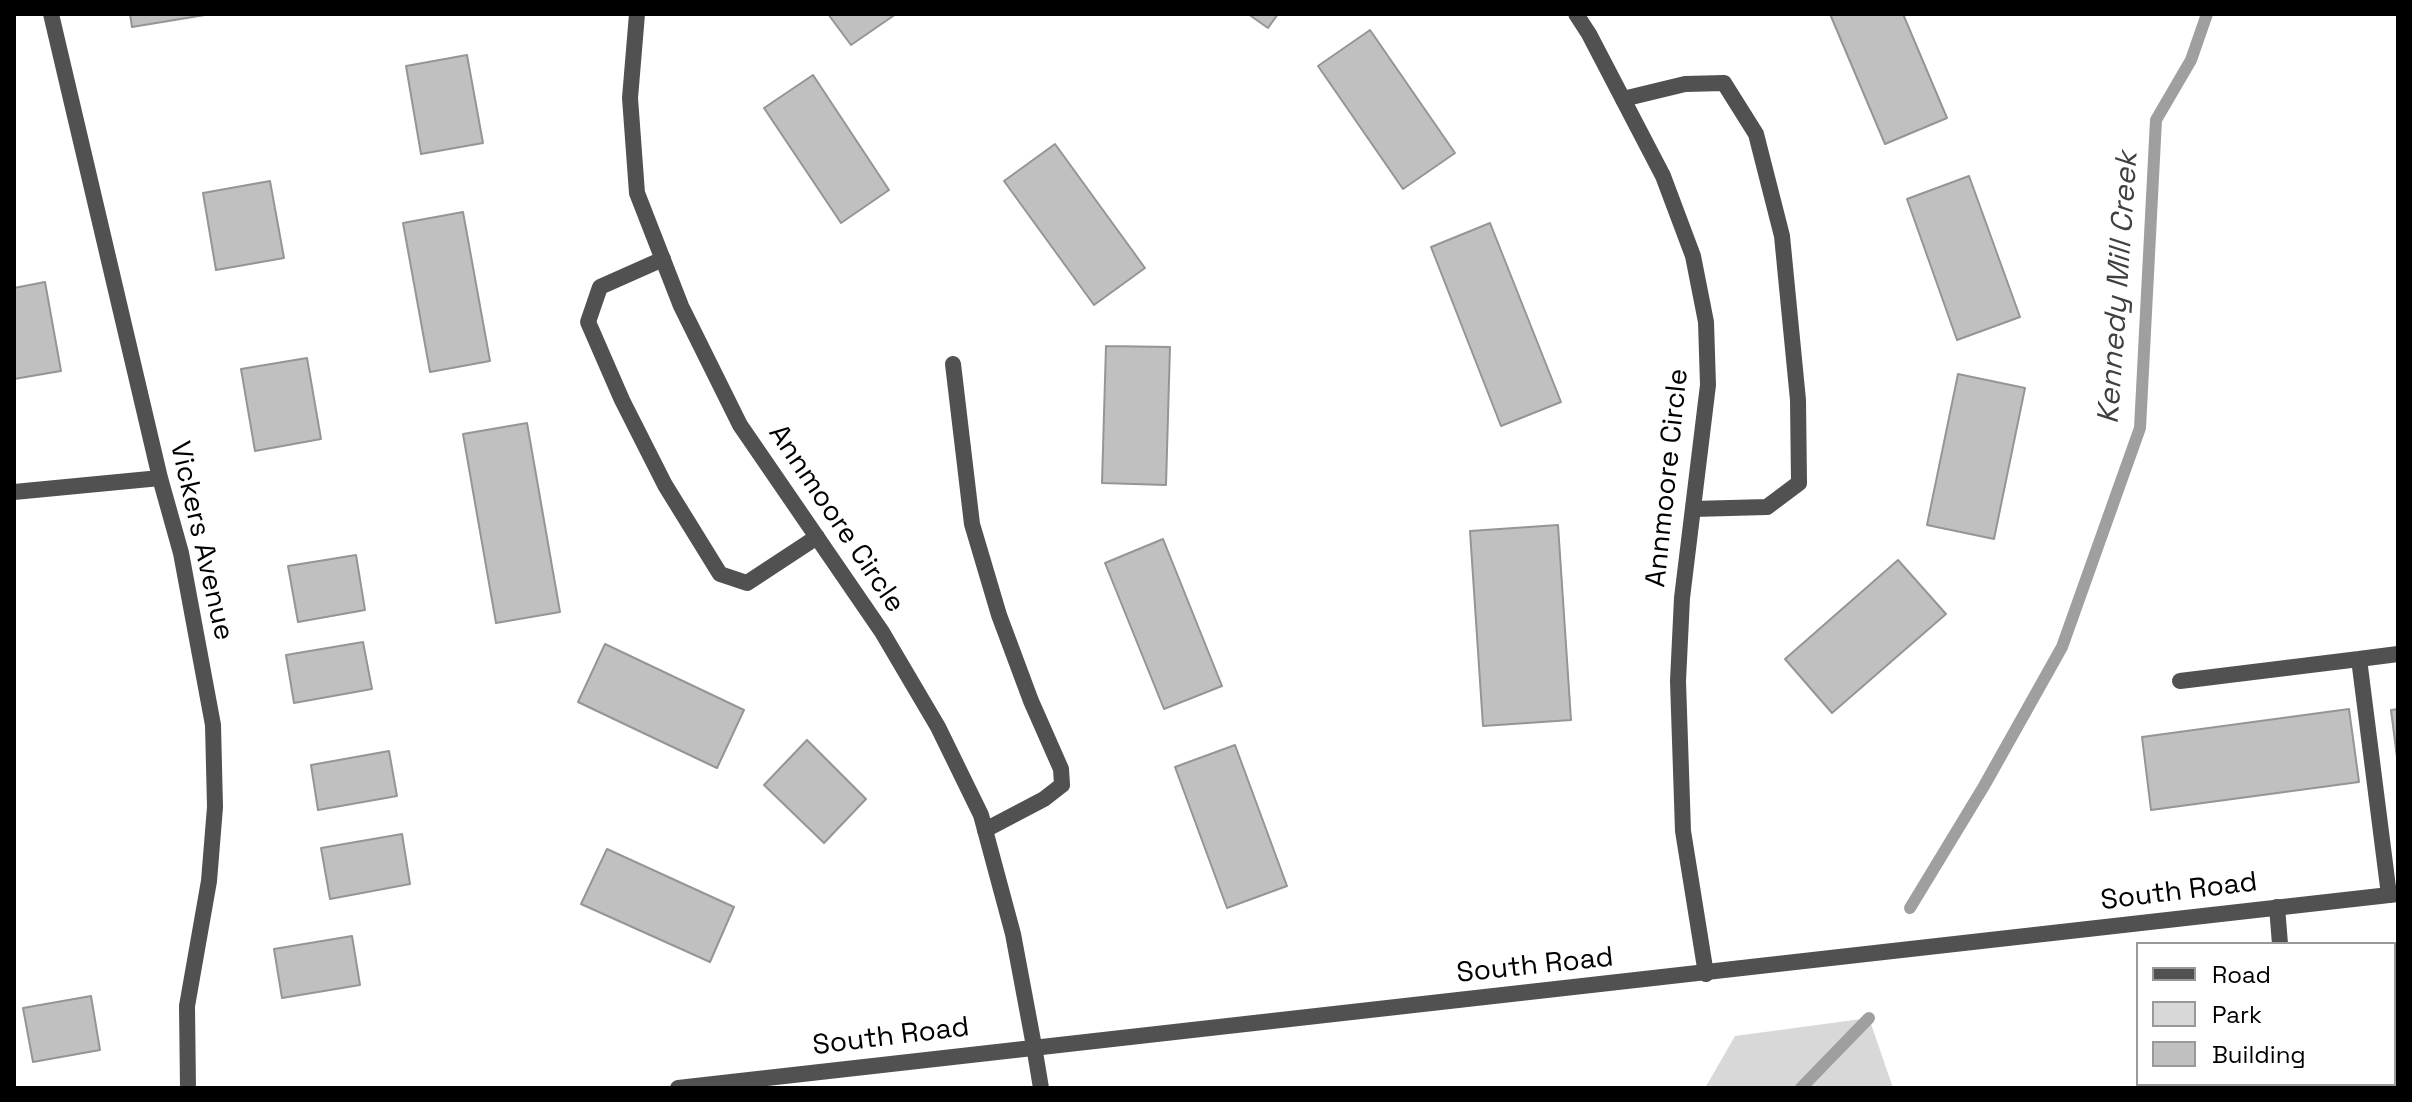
<!DOCTYPE html>
<html>
<head>
<meta charset="utf-8">
<style>
  body { margin:0 }
  #map { position:relative; width:2412px; height:1102px; overflow:hidden; background:#fff; font-family:"Space Grotesk",sans-serif }
  canvas { display:block }
  .frame { position:absolute; inset:0; border:16px solid #000; pointer-events:none }
  .legend { position:absolute; left:2136px; top:942px; width:260px; height:144px; box-sizing:border-box; background:#fff; border:2px solid #999; margin:0; padding:10px 14px; list-style:none; font-size:24px; color:#000 }
  .legend li { display:flex; align-items:center; gap:16px; height:40px }
  .legend b { width:40px; border:2px solid #999 }
</style>
</head>
<body>
<div id="map">
<canvas width="2412" height="1102"></canvas>
<div class="frame"></div>
<ul class="legend">
<li><b style="height:10px;background:#515151"></b>Road</li>
<li><b style="height:22px;background:#d8d8d8"></b>Park</li>
<li><b style="height:22px;background:#c0c0c0"></b>Building</li>
</ul>
</div>
<script>
const g = document.querySelector('canvas').getContext('2d');
g.lineJoin = 'round';
function fillPath(path, color) {
  g.fillStyle = color;
  g.fill(path, 'evenodd');
}
function toPath(rows) {
  const path = new Path2D();
  for (const r of rows) {
    path.moveTo(r[0], r[1]);
    for (let i = 2; i < r.length; i += 2) path.lineTo(r[i], r[i + 1]);
  }
  return path;
}
function strokePath(path, color, width, dash) {
  g.strokeStyle = color;
  g.lineWidth = width;
  g.lineCap = dash ? 'butt' : 'round';
  g.setLineDash(dash || []);
  g.stroke(path);
}
function label(font, color, halo, rows, align = 'center') {
  g.font = font + ' "Space Grotesk",sans-serif';
  g.lineWidth = 6;
  g.setLineDash([]);
  g.textBaseline = 'middle';
  g.strokeStyle = halo;
  g.fillStyle = color;
  for (const [text, x, y, turn = 0] of rows) {
    g.save();
    g.translate(x, y);
    g.rotate((+turn || 0) * Math.PI / 180);
    g.textAlign = isNaN(turn) ? turn : align;
    if (halo) g.strokeText(text, 0, 0);
    g.fillText(text, 0, 0);
    g.restore();
  }
}
fillPath(toPath([
  [1869,1018,1893,1088,1705,1088,1735,1036]
]), '#d8d8d8');
strokePath(toPath([
  [1910,908,1984,786,2062,647,2140,428,2156,120,2191,60,2207,14],
  [1801,1088,1869,1018]
]), '#9f9f9f', 12);
const building = toPath([
  [130,14,211,14,132,27,130,14],
  [828,14,896,14,851,45,828,14],
  [1248,14,1278,14,1268,28,1248,14],
  [1830,14,1903,14,1947,118,1885,144,1830,14],
  [1370,30,1455,153,1403,189,1318,66,1370,30],
  [467,55,483,143,421,154,406,66,467,55],
  [813,75,889,190,841,223,764,108,813,75],
  [1055,144,1145,268,1094,305,1004,181,1055,144],
  [1969,176,2020,317,1957,340,1907,199,1969,176],
  [270,181,284,258,216,270,203,193,270,181],
  [463,212,490,361,430,372,403,223,463,212],
  [1490,223,1561,402,1501,426,1431,247,1490,223],
  [45,282,61,371,14,379,14,288,45,282],
  [1106,346,1170,347,1166,485,1102,483,1106,346],
  [307,358,321,439,255,451,241,369,307,358],
  [1958,374,2025,388,1994,539,1927,525,1958,374],
  [527,423,560,612,496,623,463,434,527,423],
  [1558,525,1571,720,1483,726,1470,531,1558,525],
  [1163,539,1222,686,1164,709,1105,563,1163,539],
  [356,555,365,610,298,622,288,566,356,555],
  [1898,560,1946,614,1832,713,1785,659,1898,560],
  [363,642,372,689,294,703,286,655,363,642],
  [605,644,744,710,717,768,578,702,605,644],
  [2349,709,2359,782,2151,810,2142,737,2349,709],
  [2398,709,2398,765,2391,710,2398,709],
  [807,740,866,799,824,843,764,785,807,740],
  [1235,745,1287,886,1227,908,1175,767,1235,745],
  [389,751,397,796,318,810,311,765,389,751],
  [402,834,410,884,330,899,321,848,402,834],
  [607,849,734,907,710,962,581,904,607,849],
  [352,936,360,985,282,998,274,949,352,936],
  [91,996,100,1050,33,1062,23,1008,91,996]
]);
fillPath(building, '#c0c0c0');
strokePath(building, '#959595', 2);
strokePath(toPath([
  [1623,99,1685,84,1724,83,1756,134,1782,236,1798,400,1799,483,1767,507,1693,509],
  [663,259,600,287,588,322,622,400,665,485,720,574,747,583,817,537],
  [953,364,972,524,999,615,1031,701,1061,769,1062,785,1044,799,985,830],
  [2180,681,2359,659],
  [2389,895,2359,659,2398,654],
  [1034,1046,1041,1088]
]), '#515151', 16);
strokePath(toPath([
  [51,14,160,478,181,553,213,725,215,807,209,881,187,1006,188,1088],
  [637,14,630,98,637,193,681,306,740,425,882,632,938,727,981,815,1013,934,1034,1046],
  [1576,14,1589,34,1663,176,1693,256,1706,322,1708,385,1682,598,1678,681,1683,831,1706,974],
  [14,492,160,478],
  [2277,907,2280,944],
  [2293,1084,2293,1088]
]), '#515151', 16);
strokePath(toPath([
  [678,1088,2398,894]
]), '#515151', 16);
label('28px', '#000', '#fff', [
  ["Annmoore Circle",1668,478,-84],
  ["Annmoore Circle",836,519,56],
  ["Vickers Avenue",201,541,77],
  ["South Road",2179,892,-7],
  ["South Road",1535,966,-6],
  ["South Road",891,1037,-7]
]);
label('italic 30px', '#404040', '#fff', [
  ["Kennedy Mill Creek",2119,288,-86]
]);
</script>
</body>
</html>
